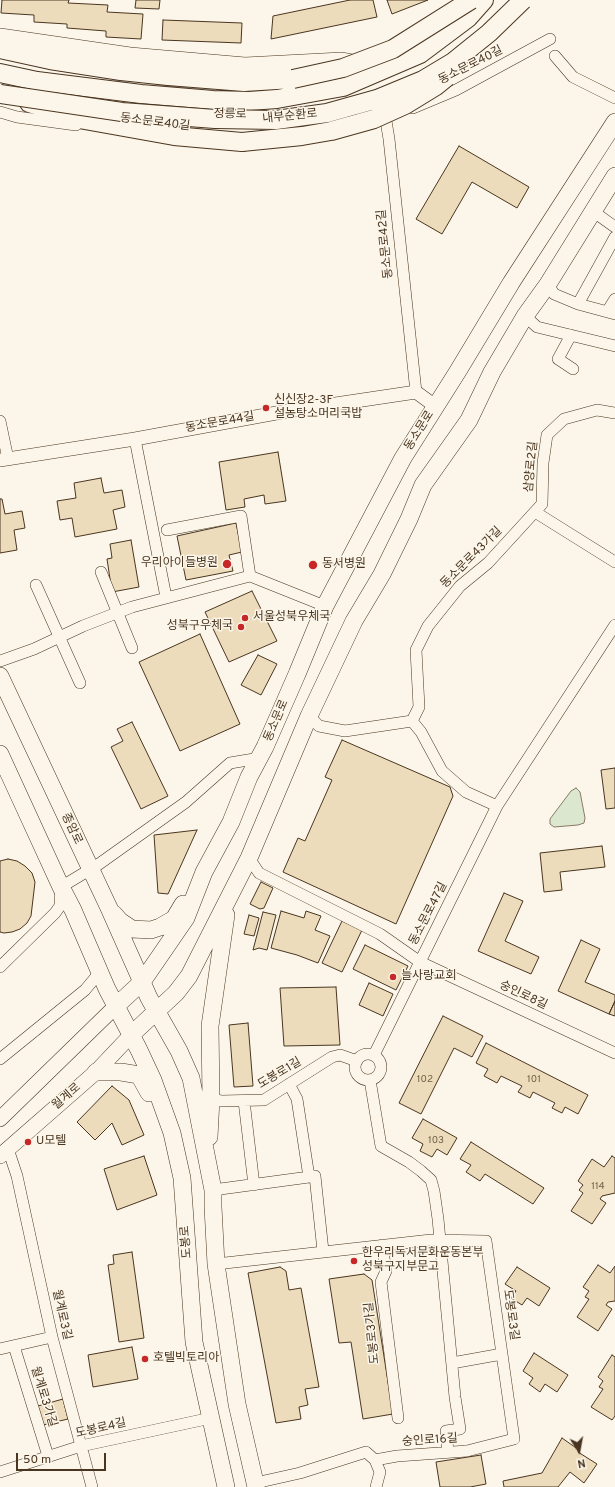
<!DOCTYPE html>
<html>
<head>
<meta charset="utf-8">
<style>
  body { margin:0 }
  #map { position:relative; width:615px; height:1487px; overflow:hidden; background:#fbf6e9; font-family:Overpass,sans-serif }
  canvas { display:block }
  .north { position:absolute; left:559px; top:1431px; width:40px; height:40px; -webkit-text-stroke:3px #fbf6e9; paint-order:stroke; rotate:169deg; font-size:11px; font-weight:700; line-height:16px; text-align:center; color:#4a3520 }
  .north::after { content:''; display:block; margin:auto; width:14px; height:18px; background:#4a3520; clip-path:polygon(50% 0,100% 100%,50% 72%,0 100%) }
  .scale { position:absolute; left:16px; top:1453px; width:90px; height:18px; box-sizing:border-box; border:2px solid #4a3520; border-top:0; padding-left:5px; font-size:12px; line-height:14px; white-space:nowrap; color:#4a3520; -webkit-text-stroke:3px #fbf6e9; paint-order:stroke }
</style>
</head>
<body>
<div id="map">
<canvas width="615" height="1487"></canvas>
<div class="north">N</div>
<div class="scale">50 m</div>
</div>
<script>
const g = document.querySelector('canvas').getContext('2d');
g.lineJoin = 'round';
function fillPath(path, color) {
  g.fillStyle = color;
  g.fill(path, 'evenodd');
}
function toPath(rows) {
  const path = new Path2D();
  for (const r of rows) {
    if (r.length === 3) {
      path.moveTo(r[0] + r[2], r[1]);
      path.arc(r[0], r[1], r[2], 0, 2 * Math.PI);
      continue;
    }
    path.moveTo(r[0], r[1]);
    for (let i = 2; i < r.length; i += 2) path.lineTo(r[i], r[i + 1]);
  }
  return path;
}
function strokePath(path, color, width, dash) {
  g.strokeStyle = color;
  g.lineWidth = width;
  g.lineCap = dash ? 'butt' : 'round';
  g.setLineDash(dash || []);
  g.stroke(path);
}
function label(font, color, halo, rows, align = 'center') {
  g.font = font + ' Overpass,"Noto Sans KR",sans-serif';
  g.lineWidth = 3;
  g.setLineDash([]);
  g.textBaseline = 'middle';
  g.strokeStyle = halo;
  g.fillStyle = color;
  for (const [text, x, y, turn = 0] of rows) {
    g.save();
    g.translate(x, y);
    g.rotate((+turn || 0) * Math.PI / 180);
    g.textAlign = isNaN(turn) ? turn : align;
    if (halo) g.strokeText(text, 0, 0);
    g.fillText(text, 0, 0);
    g.restore();
  }
}
const green = toPath([
  [576,788,580,792,585,818,584,823,578,825,554,827,550,824,550,819,571,791,576,788]
]);
fillPath(green, '#dce7d0');
strokePath(green, '#887966', 1);
const building = toPath([
  [2,0,69,0,68,3,108,5,107,12,143,14,141,39,106,37,106,31,67,28,67,24,34,22,34,15,1,13,2,0],
  [136,0,160,0,159,9,135,8,136,0],
  [350,0,373,0,377,17,271,39,273,16,350,0],
  [387,0,428,0,392,14,387,0],
  [163,20,242,23,241,43,162,40,163,20],
  [459,146,529,187,517,208,472,182,442,234,416,219,459,146],
  [278,452,286,501,265,504,264,495,244,499,245,507,226,510,219,462,278,452],
  [101,478,104,493,122,490,125,507,113,510,117,529,75,537,72,518,60,520,57,501,76,498,74,483,101,478],
  [0,499,2,499,5,514,22,511,25,528,14,530,17,550,0,553,0,499],
  [236,523,242,552,229,555,233,571,186,580,177,536,236,523],
  [131,540,139,587,112,592,107,559,112,558,110,544,131,540],
  [252,591,277,641,229,662,205,612,252,591],
  [200,634,240,724,180,751,139,662,200,634],
  [258,655,277,664,261,695,241,685,258,655],
  [132,722,168,796,141,809,111,747,123,741,117,729,132,722],
  [342,740,450,787,453,796,396,924,283,872,298,838,305,841,332,780,325,777,342,740],
  [615,768,615,808,606,809,601,770,615,768],
  [197,830,168,894,158,893,154,835,197,830],
  [602,846,605,867,560,872,562,890,544,892,540,853,602,846],
  [8,859,17,861,25,866,32,873,35,882,31,916,27,923,20,929,12,932,4,933,0,932,0,861,8,859],
  [261,882,273,888,264,908,260,909,250,904,261,882],
  [504,893,523,901,505,941,539,957,531,974,478,951,504,893],
  [281,911,304,918,306,911,321,916,315,930,330,936,318,963,297,955,271,948,281,911],
  [263,912,276,915,267,950,259,948,253,950,263,912],
  [249,915,259,918,254,936,244,934,249,915],
  [342,921,362,930,342,972,322,963,342,921],
  [581,940,600,949,585,982,615,995,615,1001,609,1014,558,991,581,940],
  [365,945,408,966,396,990,353,969,365,945],
  [369,983,393,994,383,1016,359,1005,369,983],
  [336,987,340,1045,284,1046,280,988,336,987],
  [615,1001,615,1016,609,1014,615,1001],
  [443,1016,483,1036,472,1057,454,1048,421,1114,399,1103,443,1016],
  [248,1023,253,1086,234,1087,229,1025,248,1023],
  [486,1043,588,1095,578,1114,565,1107,562,1113,552,1108,555,1103,533,1092,530,1098,518,1092,522,1086,501,1076,497,1083,484,1076,488,1069,476,1063,486,1043],
  [112,1086,129,1100,144,1135,122,1145,112,1123,95,1140,77,1122,112,1086],
  [423,1119,457,1138,447,1155,437,1149,432,1157,420,1151,423,1144,412,1138,423,1119],
  [471,1142,544,1188,533,1204,485,1174,480,1181,466,1172,471,1165,460,1159,471,1142],
  [144,1156,157,1195,117,1210,104,1169,144,1156],
  [612,1156,615,1158,615,1193,602,1196,600,1199,606,1203,592,1224,571,1211,583,1193,579,1190,583,1185,578,1181,592,1159,604,1167,612,1156],
  [132,1252,144,1338,119,1342,108,1265,114,1264,113,1255,132,1252],
  [598,1265,610,1273,615,1266,615,1301,608,1302,606,1305,612,1309,598,1331,577,1317,589,1299,585,1297,589,1291,583,1287,598,1265],
  [280,1267,286,1271,289,1290,301,1288,319,1387,305,1389,308,1405,299,1407,301,1419,276,1423,248,1273,280,1267],
  [517,1267,550,1288,539,1306,527,1298,522,1305,511,1298,516,1291,505,1284,517,1267],
  [364,1274,372,1280,393,1414,363,1419,351,1342,339,1343,329,1279,364,1274],
  [132,1347,138,1379,93,1387,88,1355,132,1347],
  [534,1353,568,1375,557,1392,545,1384,540,1392,529,1384,533,1378,523,1371,534,1353],
  [612,1355,615,1357,615,1416,612,1420,591,1407,603,1389,599,1387,603,1381,598,1377,612,1355],
  [63,1399,68,1419,43,1425,38,1406,63,1399],
  [562,1438,579,1450,578,1452,597,1464,584,1483,570,1472,558,1487,504,1487,503,1481,542,1473,562,1438],
  [481,1455,486,1484,470,1487,440,1487,436,1462,481,1455]
]);
fillPath(building, '#ecdcbc');
strokePath(building, '#4a3520', 1);
const minor = toPath([
  [555,56,573,77,615,98],
  [413,108,456,90,550,39],
  [384,109,389,139,416,392],
  [0,112,17,117,76,125],
  [594,212,615,227],
  [548,284,554,294,578,304,615,314],
  [578,304,615,237],
  [607,312,615,299],
  [525,316,537,327,615,346],
  [571,335,558,359,573,369],
  [0,421,8,459],
  [135,439,166,597],
  [535,512,615,562],
  [167,530,241,516,250,576],
  [101,572,132,648],
  [36,585,80,683],
  [0,661,34,649,83,626,132,607,250,576,325,606],
  [309,716,319,726,345,731,412,721],
  [412,721,419,707,416,650,428,626,460,586,488,563,542,504,543,463,547,435,564,419,597,410,615,413],
  [412,721,421,732,442,771,466,792,497,806],
  [249,858,259,873,380,934,420,962,615,1053],
  [0,967,55,913,60,906,61,887,99,864,186,802,230,763,260,758],
  [368,1067,13],
  [374,1055,497,806,615,625],
  [0,1059,85,990,100,972],
  [370,1080,381,1146,409,1162,421,1171,431,1180,434,1191,438,1219,455,1397,460,1429,446,1431,448,1452],
  [289,1084,297,1099,309,1177,315,1176,323,1251],
  [211,1099,221,1101,264,1100,332,1057,340,1055,357,1061],
  [244,1101,254,1185],
  [8,1149,17,1176,52,1337,92,1487],
  [213,1190,309,1177],
  [382,1245,386,1271,381,1282,398,1418],
  [216,1264,431,1240,486,1241,514,1439,467,1451,397,1456,375,1460,380,1472,376,1487],
  [14,1346,48,1456],
  [0,1349,52,1337],
  [452,1363,502,1354],
  [0,1472,81,1446,211,1418],
  [255,1483,300,1473,366,1452,375,1460]
]);
const tertiary = toPath([
  [0,460,135,439,282,412,416,392,435,406]
]);
const secondary = toPath([
  [0,1119,116,1006],
  [0,1156,96,1072,132,1034]
]);
const primary = toPath([
  [0,37,130,56,245,66,342,61,353,63],
  [0,676,109,908,149,998,179,1051,191,1078,213,1190,213,1207,216,1264,237,1404,256,1487],
  [0,754,61,887,73,910,107,989,139,1050,153,1080,172,1133,182,1178,194,1342,226,1487],
  [114,914,120,921,132,929,151,930,160,927,174,919,183,904],
  [116,1006,142,982,186,918,204,872,231,822,249,777,265,747,297,674,325,606,403,458,458,371,511,283,615,122],
  [132,1034,176,993,189,976,249,858,309,716,354,621,382,574,409,519,423,485,469,420,492,372,525,316,548,284,615,176],
  [96,1072,121,1072,139,1075,149,1093],
  [209,1137,211,1099,210,1026,226,915]
]);
const trunk = toPath([
  [0,49,50,60,121,71,168,76,244,82,293,79],
  [0,73,37,81,141,94,213,100,249,101,277,99,343,87,420,54,468,18,484,0],
  [29,103,79,119,174,136,242,142]
]);
strokePath(minor, '#4a3520', 12);
strokePath(tertiary, '#4a3520', 14);
strokePath(secondary, '#4a3520', 16);
strokePath(primary, '#4a3520', 18);
strokePath(trunk, '#4a3520', 20);
strokePath(minor, '#fbf6e9', 11);
strokePath(tertiary, '#fbf6e9', 13);
strokePath(secondary, '#fbf6e9', 15);
strokePath(primary, '#fbf6e9', 17);
strokePath(trunk, '#fbf6e9', 18);
const trunkBridge = toPath([
  [293,79,343,68,393,49,471,0],
  [0,94,122,112,215,119,276,120,327,113,377,99,423,80,453,62,489,33,523,0],
  [242,142,302,136,331,131,374,119,405,105,436,86,447,77]
]);
strokePath(trunkBridge, '#4a3520', 20, []);
strokePath(trunkBridge, '#fbf6e9', 18);
for (const [x, y, r, color] of [
  [266,408,4,"#c62828"],
  [227,564,5,"#c62828"],
  [313,565,5,"#c62828"],
  [245,618,4,"#c62828"],
  [241,627,4,"#c62828"],
  [393,977,4,"#c62828"],
  [28,1142,4,"#c62828"],
  [354,1261,4,"#c62828"],
  [145,1359,4,"#c62828"]
]) {
  const dot = new Path2D();
  dot.arc(x, y, r, 0, 2 * Math.PI);
  g.fillStyle = color;
  g.fill(dot);
  strokePath(dot, '#fbf6e9', 1.5);
}
label('10px', '#725f47', null, [
  ["102",425,1080],
  ["101",534,1080],
  ["103",436,1141],
  ["114",598,1187]
]);
label('12px', '#4a3520', '#fbf6e9', [
  ["동소문로40길",471,66,-27],
  ["정릉로",230,115,1],
  ["내부순환로",290,117,-6],
  ["동소문로40길",155,123,7],
  ["동소문로42길",386,244,-96],
  ["동소문로44길",220,423,-10],
  ["동소문로",420,431,-58],
  ["삼양로2길",532,467,-85],
  ["동소문로43가길",472,558,-45],
  ["동소문로",277,721,-67],
  ["종암로",71,829,65],
  ["동소문로47길",429,914,-63],
  ["숭인로8길",523,996,25],
  ["도봉로1길",280,1074,-31],
  ["월계로",67,1097,-41],
  ["도봉로",187,1242,-95],
  ["월계로3길",61,1315,77],
  ["도봉로3길",510,1315,82],
  ["도봉로3가길",373,1333,-96],
  ["월계로3가길",43,1397,73],
  ["도봉로4길",101,1429,-13],
  ["숭인로16길",430,1441,-4]
]);
label('12px', '#4a3520', '#fbf6e9', [
  ["신신장2-3F",274,401],
  ["설농탕소머리국밥",274,415],
  ["우리아이들병원",218,564,"right"],
  ["동서병원",322,565],
  ["서울성북우체국",253,618],
  ["성북구우체국",233,627,"right"],
  ["늘사랑교회",401,977],
  ["U모텔",36,1142],
  ["한우리독서문화운동본부",362,1254],
  ["성북구지부문고",362,1268],
  ["호텔빅토리아",153,1359]
], 'left');
</script>
</body>
</html>
